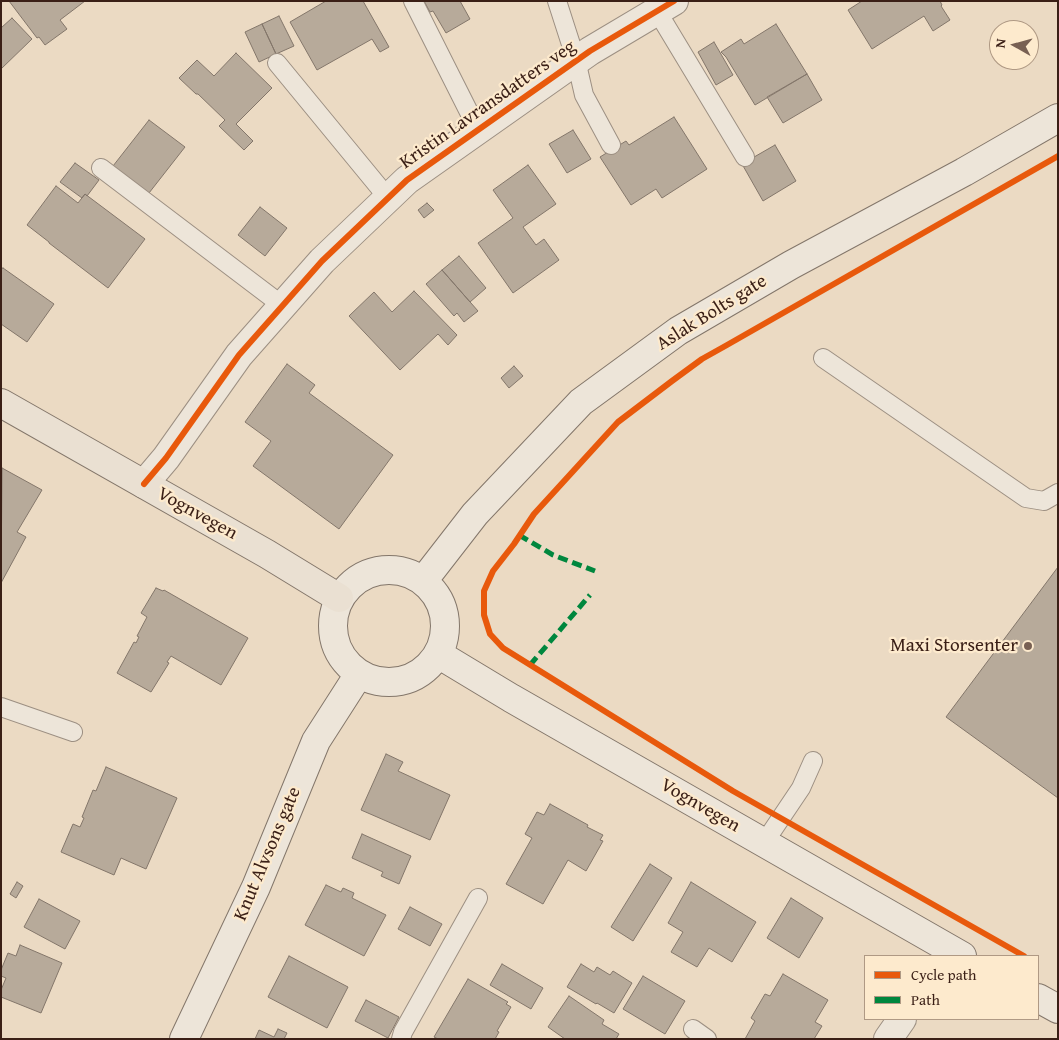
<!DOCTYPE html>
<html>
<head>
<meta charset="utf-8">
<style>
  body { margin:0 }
  #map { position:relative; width:1059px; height:1040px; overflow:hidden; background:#ebdac3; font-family:"Gentium Book Plus",serif }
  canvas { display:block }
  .frame { position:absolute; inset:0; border:2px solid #3a1f16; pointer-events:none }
  .legend { position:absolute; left:864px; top:955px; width:175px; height:65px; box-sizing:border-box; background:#fdeacd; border:1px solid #af9984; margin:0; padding:6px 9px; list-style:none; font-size:15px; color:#3a1f16 }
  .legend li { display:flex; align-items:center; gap:10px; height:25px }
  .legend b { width:25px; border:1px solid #af9984 }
  .north { position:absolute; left:989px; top:20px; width:50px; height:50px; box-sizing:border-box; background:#fdeacd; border:1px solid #af9984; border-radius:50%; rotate:277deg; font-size:14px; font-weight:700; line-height:20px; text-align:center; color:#3a1f16 }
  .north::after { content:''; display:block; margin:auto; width:18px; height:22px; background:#786053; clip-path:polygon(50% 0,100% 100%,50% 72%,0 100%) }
</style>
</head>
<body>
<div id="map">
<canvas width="1059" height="1040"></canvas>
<div class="frame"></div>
<ul class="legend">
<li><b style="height:6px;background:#e8590c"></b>Cycle path</li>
<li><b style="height:6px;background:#00873e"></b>Path</li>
</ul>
<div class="north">N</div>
</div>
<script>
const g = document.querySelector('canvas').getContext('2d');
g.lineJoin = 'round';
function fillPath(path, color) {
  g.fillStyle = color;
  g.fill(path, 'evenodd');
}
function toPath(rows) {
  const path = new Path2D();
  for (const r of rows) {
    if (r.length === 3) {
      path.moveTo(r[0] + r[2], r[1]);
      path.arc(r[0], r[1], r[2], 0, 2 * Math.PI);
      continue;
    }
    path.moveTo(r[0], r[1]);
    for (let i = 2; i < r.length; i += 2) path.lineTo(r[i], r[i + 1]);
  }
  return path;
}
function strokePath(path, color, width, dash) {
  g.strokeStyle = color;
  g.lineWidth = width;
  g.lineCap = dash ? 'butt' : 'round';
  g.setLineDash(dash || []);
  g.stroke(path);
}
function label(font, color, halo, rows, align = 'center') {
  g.font = font + ' "Gentium Book Plus",serif';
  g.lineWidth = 4.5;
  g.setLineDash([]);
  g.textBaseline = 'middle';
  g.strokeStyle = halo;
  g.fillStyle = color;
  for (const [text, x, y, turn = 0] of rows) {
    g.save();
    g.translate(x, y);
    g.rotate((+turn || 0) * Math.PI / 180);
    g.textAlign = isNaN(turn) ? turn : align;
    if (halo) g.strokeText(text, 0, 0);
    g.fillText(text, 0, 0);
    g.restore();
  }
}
const building = toPath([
  [9,1,85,1,60,20,67,29,45,45,39,37,37,38,9,1],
  [326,1,363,1,389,47,380,52,372,39,317,70,290,22,326,1],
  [424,1,460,1,470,19,446,33,433,11,430,12,424,1],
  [862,1,940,1,942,5,941,6,950,20,933,31,924,16,872,49,848,10,862,1],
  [279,16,294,46,276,54,262,24,279,16],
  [12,18,32,39,1,69,1,28,12,18],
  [262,24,276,54,259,62,245,32,262,24],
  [776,24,807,74,755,105,726,57,721,52,741,39,744,44,776,24],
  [714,42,733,75,716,85,698,52,714,42],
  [236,53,272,88,236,124,253,141,244,150,219,126,225,120,198,94,196,94,179,78,197,60,214,76,236,53],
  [807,74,822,100,783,123,767,97,807,74],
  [674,117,707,169,662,198,656,189,631,205,600,157,626,141,629,145,674,117],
  [149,120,185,147,149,193,113,166,149,120],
  [573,130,591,159,567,173,549,144,573,130],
  [775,145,796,181,763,201,742,164,775,145],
  [75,163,99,180,87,196,85,194,82,198,60,182,75,163],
  [528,165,556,204,523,227,536,245,544,239,559,260,513,293,478,243,513,218,493,190,528,165],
  [56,186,78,203,85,194,145,239,108,288,49,243,49,242,27,225,56,186],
  [427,203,434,210,424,218,418,210,427,203],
  [260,207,287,228,265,256,238,235,260,207],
  [459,256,486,288,470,302,442,270,459,256],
  [3,268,54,304,27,342,1,324,1,269,3,268],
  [442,270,478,311,464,322,457,313,454,316,426,284,442,270],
  [414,291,457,335,448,345,438,334,400,370,349,316,374,292,392,312,414,291],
  [287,364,315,385,309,393,393,455,339,529,253,466,271,441,245,422,287,364],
  [514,366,523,376,509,388,501,378,514,366],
  [2,468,42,490,17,532,26,537,1,583,2,468],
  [1058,567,1058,798,946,717,1058,567],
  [156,588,163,591,164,590,248,638,221,685,171,656,167,662,169,663,151,692,117,673,134,642,136,643,139,637,137,636,147,617,141,613,156,588],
  [386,754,403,762,398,771,450,795,430,840,361,810,386,754],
  [106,767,177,798,146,869,121,858,114,875,61,852,73,824,80,827,84,818,82,817,93,790,96,791,106,767],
  [550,804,588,825,587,827,603,835,600,840,603,841,586,871,568,860,543,904,506,884,532,838,525,834,537,812,544,815,550,804],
  [362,834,411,856,399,884,381,876,383,872,352,858,362,834],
  [650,864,672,878,633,941,611,927,650,864],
  [17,882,23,886,16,898,10,894,17,882],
  [691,882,756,922,732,962,709,948,697,967,671,952,683,932,668,923,691,882],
  [326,885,341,892,343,888,354,893,352,898,386,915,364,956,305,925,326,885],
  [791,898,823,918,799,958,767,938,791,898],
  [39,899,80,921,65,949,24,927,39,899],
  [410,907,442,924,430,946,398,929,410,907],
  [20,945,62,963,41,1013,1,997,1,990,6,978,1,976,1,970,8,953,16,956,20,945],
  [289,956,348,987,327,1028,268,997,289,956],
  [502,964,543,988,531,1009,490,985,502,964],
  [581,964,594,972,597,967,610,975,613,971,632,983,614,1013,597,1003,596,1004,567,987,581,964],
  [783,974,828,1000,815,1022,822,1026,814,1039,745,1039,755,1021,751,1018,765,994,770,996,783,974],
  [643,976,685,1001,665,1034,623,1009,643,976],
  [468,979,508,1002,506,1004,511,1007,497,1031,499,1032,495,1039,438,1039,434,1037,468,979],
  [569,996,604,1020,602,1024,619,1034,616,1039,565,1039,548,1027,569,996],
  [366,1000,399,1017,388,1038,355,1021,366,1000],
  [278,1029,287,1033,284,1039,255,1039,259,1030,274,1037,278,1029]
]);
fillPath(building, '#b7aa9a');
strokePath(building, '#83766a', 1);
const lane = toPath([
  [413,1,478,130],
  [557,1,576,60,584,95,611,145],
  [657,11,745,157],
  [277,63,388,198],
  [101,168,283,306],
  [823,358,1026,498,1044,501,1058,493],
  [1,707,73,732],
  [764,843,801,788,813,761],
  [693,1029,707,1039],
  [401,1039,403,1032,478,898]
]);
const street = toPath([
  [144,484,166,458,239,355,322,261,407,180,590,51,674,1],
  [888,1039,902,1019]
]);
const secondary = toPath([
  [389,626,56],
  [423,581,475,514,581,402,678,331,791,265,964,172,1058,118],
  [438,654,511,698,962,956],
  [1038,998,1058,1009],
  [184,1039,256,887,316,741,359,674]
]);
const primary = toPath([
  [1,403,267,554,339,598]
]);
strokePath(lane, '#9c8f82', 20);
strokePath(street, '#9c8f82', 30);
strokePath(secondary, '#83766a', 30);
strokePath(primary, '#83766a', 30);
strokePath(lane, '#ede5d9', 18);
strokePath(street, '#ede5d9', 28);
strokePath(secondary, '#ede5d9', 28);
strokePath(primary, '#eae0d2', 28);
strokePath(toPath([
  [519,535,553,555,595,571],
  [530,665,590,595]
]), '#00873e', 5, [10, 5]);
strokePath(toPath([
  [144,484,166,458,239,355,322,261,407,180,590,51,674,1],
  [1024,956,733,791,503,648,490,634,484,615,484,591,493,571,514,544,534,514,618,422,672,381,702,359,727,345,1058,156]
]), '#e8590c', 6);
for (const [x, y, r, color] of [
  [1028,646,5,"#786053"]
]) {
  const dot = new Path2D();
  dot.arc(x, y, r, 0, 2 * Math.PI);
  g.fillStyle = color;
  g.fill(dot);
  strokePath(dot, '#fdeacd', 2);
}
label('19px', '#3a1f16', '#fdeacd', [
  ["Kristin Lavransdatters veg",488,105,-35],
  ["Aslak Bolts gate",712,313,-32],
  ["Vognvegen",197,514,29],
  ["Vognvegen",700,806,30],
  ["Knut Alvsons gate",268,854,-67]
]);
label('19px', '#3a1f16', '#fdeacd', [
  ["Maxi Storsenter",1018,646]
], 'right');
</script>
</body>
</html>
